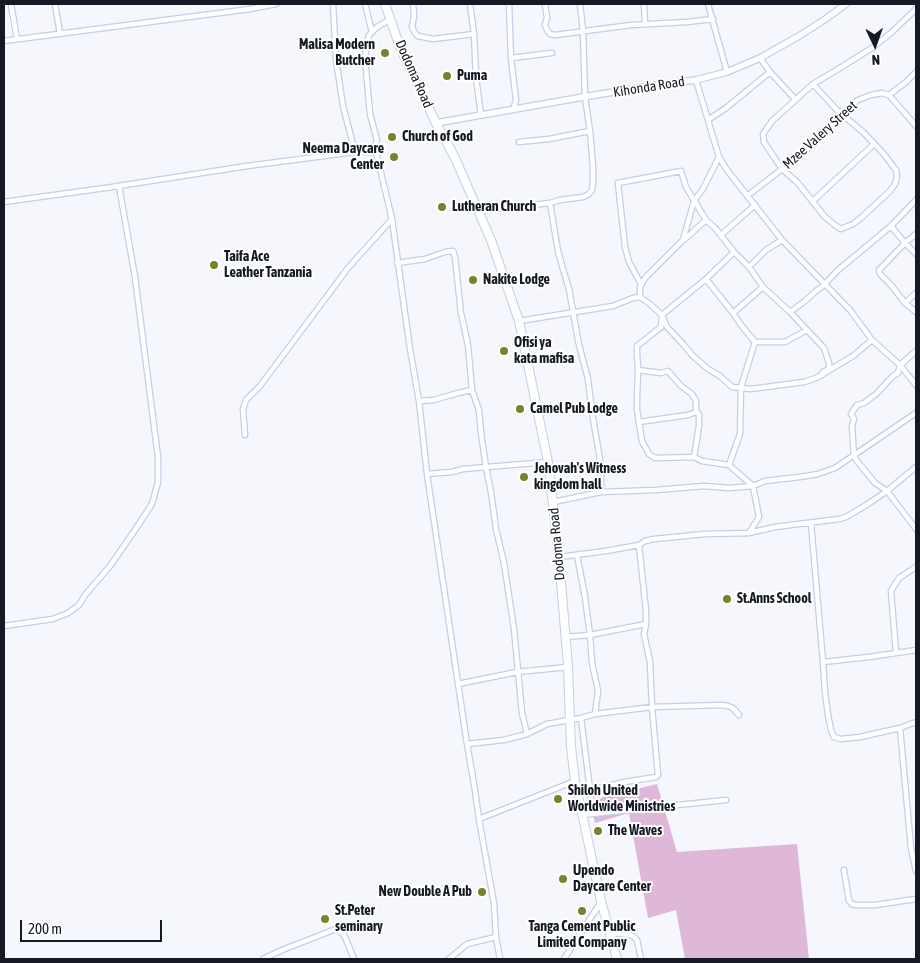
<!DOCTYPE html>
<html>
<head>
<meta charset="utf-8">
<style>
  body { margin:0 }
  #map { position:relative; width:920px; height:963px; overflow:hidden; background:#f5f7fd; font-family:"Asap Condensed",sans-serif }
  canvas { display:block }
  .frame { position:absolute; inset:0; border:5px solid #151923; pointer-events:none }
  .north { position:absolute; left:850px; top:20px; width:50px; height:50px; -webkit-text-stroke:4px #fff; paint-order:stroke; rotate:177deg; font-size:14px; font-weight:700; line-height:20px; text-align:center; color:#151923 }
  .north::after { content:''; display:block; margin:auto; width:18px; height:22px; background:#151923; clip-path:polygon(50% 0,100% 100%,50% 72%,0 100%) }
  .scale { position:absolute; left:20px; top:920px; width:142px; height:22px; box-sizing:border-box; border:2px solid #151923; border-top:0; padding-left:6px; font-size:15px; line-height:18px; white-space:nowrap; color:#151923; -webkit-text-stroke:4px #fff; paint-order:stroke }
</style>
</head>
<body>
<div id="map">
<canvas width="920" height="963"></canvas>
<div class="frame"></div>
<div class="north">N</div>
<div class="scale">200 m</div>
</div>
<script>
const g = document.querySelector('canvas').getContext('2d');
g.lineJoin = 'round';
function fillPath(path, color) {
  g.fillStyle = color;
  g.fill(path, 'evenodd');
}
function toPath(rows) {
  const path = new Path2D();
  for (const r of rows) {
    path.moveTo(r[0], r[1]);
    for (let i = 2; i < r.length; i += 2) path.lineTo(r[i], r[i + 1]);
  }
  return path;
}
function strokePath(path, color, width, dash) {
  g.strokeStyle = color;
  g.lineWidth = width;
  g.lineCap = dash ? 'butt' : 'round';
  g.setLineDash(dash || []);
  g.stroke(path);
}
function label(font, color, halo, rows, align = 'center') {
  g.font = font + ' "Asap Condensed",sans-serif';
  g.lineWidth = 4;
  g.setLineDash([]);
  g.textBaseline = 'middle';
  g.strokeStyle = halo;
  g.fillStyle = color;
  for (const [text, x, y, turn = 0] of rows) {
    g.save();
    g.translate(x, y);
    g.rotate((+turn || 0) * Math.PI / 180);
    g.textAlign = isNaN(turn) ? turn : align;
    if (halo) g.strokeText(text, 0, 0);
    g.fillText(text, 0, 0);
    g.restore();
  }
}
fillPath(toPath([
  [657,784,677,852,797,844,809,959,685,959,676,910,648,918,629,813,595,823,591,805,603,797]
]), '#deb7d9');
const minor = toPath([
  [11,4,17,39],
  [55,4,60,34],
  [333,4,336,60,343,106,355,152],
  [365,4,372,32],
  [413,4,414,16,412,27,415,33,418,36,433,39,474,34],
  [470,4,474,34,476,78,481,115],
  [509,4,511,58,516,100,513,110],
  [545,4,547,18,545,25,547,30,550,34,555,35,631,25,687,22,713,19],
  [644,4,645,24],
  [708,4,727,72],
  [4,41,250,9,276,4],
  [511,58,552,53],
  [760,58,770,72,795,99],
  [696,80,719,157,727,170,782,240,850,310,872,340,900,365,916,385],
  [813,84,837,110,864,133,883,153,896,170,897,177,895,184,890,191,862,217,853,224,841,229,836,226,825,217,797,182,782,169,764,142,763,134,772,121,813,84,835,71,872,48,892,32,916,9],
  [889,95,906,82,916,72],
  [708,120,726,108,770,72],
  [519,142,549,139,590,131],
  [376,152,392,219,410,349,419,401,427,474,467,744,474,784,479,819,494,904,496,937,500,959],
  [747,196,799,156,815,143,852,105,858,100,871,95,882,93,889,95,916,126],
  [813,201,874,144],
  [4,202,112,187,247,166,355,152,376,152,375,146,377,140,370,114,365,58,366,50,369,35,377,27,391,19],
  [550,203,558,251,563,269,569,289,579,345,588,379,592,412,601,466,601,492],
  [478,211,550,203,560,200,583,197,589,194,592,190,593,182,593,167,590,131,585,97,583,31,580,4],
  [891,226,905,243,916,254],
  [916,234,905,243,879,270,880,274,891,285,905,303,916,312],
  [721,235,755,205],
  [685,239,706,220],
  [397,263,425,259,445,252,453,251,455,257,461,313,468,345,472,390,479,410,481,433,486,467,491,492,496,529,504,563,514,629,522,713,527,734],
  [749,267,766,250,782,240],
  [706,279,733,313,741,325,755,342,785,342,807,330],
  [641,284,629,262,625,247,618,183,681,171,686,187,706,220,715,228,734,252,749,267,763,287,790,312,824,348,829,363,829,369,823,372,822,375],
  [640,297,640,287,645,278,683,240,694,201,703,189,719,157],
  [905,303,916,293],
  [790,312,805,301,816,291,824,285,837,271,891,226,916,200],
  [733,313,763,287],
  [519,321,613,306,633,298,640,297,650,304,662,315,667,327,683,344,693,356,708,369,720,376,732,387,751,389,804,382,816,378,853,356,872,340],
  [916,351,900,365,898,373,893,376,876,394,864,403,857,405,851,414,854,419,852,426,854,456,857,461,875,483,887,491,916,529],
  [638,370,661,373,668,371,681,386,692,394,696,401,696,412,699,414,699,426,694,457],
  [419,401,434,400,458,393,472,390],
  [639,422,688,415,696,412],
  [245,435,243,409,246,400,260,386,348,268,392,219],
  [729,465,702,461,694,457,656,458,653,457,649,454,642,441,637,410,637,397,638,370,637,353,637,346,661,327,662,315,706,279,734,252],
  [427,474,452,472,463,469,548,462],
  [553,502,601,492,656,490,704,486,729,488,753,486,765,481,800,477,818,474,835,468,916,413],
  [811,523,823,662,869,657,916,650],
  [749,533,759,517,753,486,729,465,740,434,741,387,755,342],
  [577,555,585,597,590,635,592,663,598,691,595,714],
  [559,557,606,551,639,545,645,541,654,539,705,534,749,533,775,527,839,519,846,517,868,504,887,491,916,467],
  [4,626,53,619,68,613,79,605,85,595,110,566,135,530,152,504,158,482,158,457,135,277,119,186],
  [565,637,590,635,646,624],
  [896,653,891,591,899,578,916,567],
  [823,662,825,692,828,715,831,730,834,737,841,739,860,737,900,728,916,722],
  [458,684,517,672,568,667],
  [581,718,593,814],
  [900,728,911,848,916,871],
  [467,744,504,740,527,734,547,724,581,718,595,714,652,707,722,705,728,706,733,708,739,715],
  [590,790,625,782,656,777,658,775,652,707,650,662,644,634,646,624,646,611,639,545],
  [582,815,726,800],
  [479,819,575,781],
  [844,870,849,901,852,904,856,905,875,905,916,899],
  [610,933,631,935,634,937,637,940,641,959],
  [263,959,282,950,336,929,340,930,345,937,354,959],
  [449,959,467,944,496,937],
  [564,959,601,902]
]);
const tertiary = toPath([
  [436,123,589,96,663,84,696,80,727,72,760,58,799,36,824,20,846,4]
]);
const trunk = toPath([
  [385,4,400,47,436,123,455,158,491,240,519,321,548,462,559,557,568,667,571,747,575,781,601,901,617,959]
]);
strokePath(minor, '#c4ceea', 7);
strokePath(tertiary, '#c4ceea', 8);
strokePath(trunk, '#c4ceea', 10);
strokePath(minor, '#fff', 4.5);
strokePath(tertiary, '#fff', 5.5);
strokePath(trunk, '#fff', 8);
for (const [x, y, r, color] of [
  [385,53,5,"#78822e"],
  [447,76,5,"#78822e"],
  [392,137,5,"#78822e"],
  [394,157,5,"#78822e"],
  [442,207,5,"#78822e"],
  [214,265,5,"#78822e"],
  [473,280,5,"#78822e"],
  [504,351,5,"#78822e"],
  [520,409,5,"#78822e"],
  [524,477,5,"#78822e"],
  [727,599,5,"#78822e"],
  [558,799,5,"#78822e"],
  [598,831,5,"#78822e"],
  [563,879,5,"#78822e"],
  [482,892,5,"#78822e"],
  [582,911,5,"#78822e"],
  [325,919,5,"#78822e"]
]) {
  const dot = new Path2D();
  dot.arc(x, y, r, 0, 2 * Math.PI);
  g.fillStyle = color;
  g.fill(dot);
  strokePath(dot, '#fff', 2);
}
label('bold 14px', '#151923', '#fff', [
  ["Malisa Modern",375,45,"right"],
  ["Butcher",375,61,"right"],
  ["Puma",457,76],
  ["Church of God",402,137],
  ["Neema Daycare",384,149,"right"],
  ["Center",384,165,"right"],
  ["Lutheran Church",452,207],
  ["Taifa Ace",224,257],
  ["Leather Tanzania",224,273],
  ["Nakite Lodge",483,280],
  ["Ofisi ya",514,343],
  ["kata mafisa",514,359],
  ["Camel Pub Lodge",530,409],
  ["Jehovah's Witness",534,469],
  ["kingdom hall",534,485],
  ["St.Anns School",737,599],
  ["Shiloh United",568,791],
  ["Worldwide Ministries",568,807],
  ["The Waves",608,831],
  ["Upendo",573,871],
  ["Daycare Center",573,887],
  ["New Double A Pub",472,892,"right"],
  ["St.Peter",335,911],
  ["seminary",335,927],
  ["Tanga Cement Public",582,927,"center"],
  ["Limited Company",582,943,"center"]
], 'left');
label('14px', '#151923', '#fff', [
  ["Dodoma Road",414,74,66],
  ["Kihonda Road",649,87,-9],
  ["Mzee Valery Street",820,135,-42],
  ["Dodoma Road",557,544,-95]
]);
</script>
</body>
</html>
